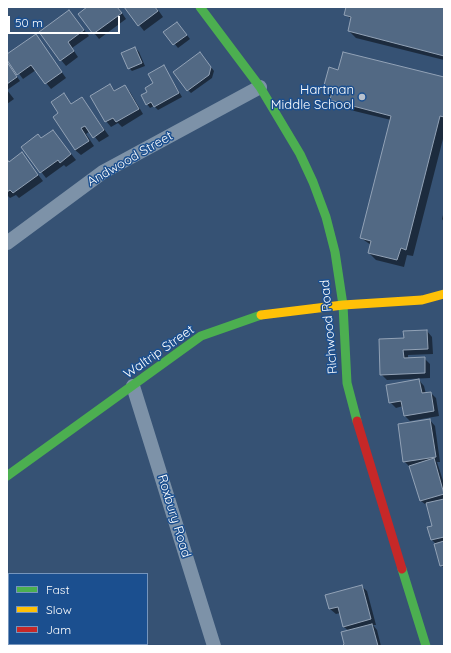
<!DOCTYPE html>
<html>
<head>
<meta charset="utf-8">
<style>
  body { margin:0 }
  #map { position:relative; width:451px; height:653px; overflow:hidden; background:#365274; font-family:Quicksand,sans-serif }
  canvas { display:block }
  .frame { position:absolute; inset:0; border:8px solid #fff; pointer-events:none }
  .legend { position:absolute; left:8px; top:573px; width:140px; height:72px; box-sizing:border-box; background:#1b4f8f; border:1px solid #7695bc; margin:0; padding:5px 7px; list-style:none; font-size:12px; color:#fff }
  .legend li { display:flex; align-items:center; gap:8px; height:20px }
  .legend b { width:20px; border:1px solid #7695bc }
  .scale { position:absolute; left:8px; top:16px; width:112px; height:18px; box-sizing:border-box; border:2px solid #fff; border-top:0; padding-left:5px; font-size:12px; line-height:14px; white-space:nowrap; color:#fff; -webkit-text-stroke:3px #1b4f8f; paint-order:stroke }
</style>
</head>
<body>
<div id="map">
<canvas width="451" height="653"></canvas>
<div class="frame"></div>
<ul class="legend">
<li><b style="height:5px;background:#4caf50"></b>Fast</li>
<li><b style="height:5px;background:#ffc107"></b>Slow</li>
<li><b style="height:5px;background:#c62828"></b>Jam</li>
</ul>
<div class="scale">50 m</div>
</div>
<script>
const g = document.querySelector('canvas').getContext('2d');
g.lineJoin = 'round';
function fillPath(path, color) {
  g.fillStyle = color;
  g.fill(path, 'evenodd');
}
function toPath(rows) {
  const path = new Path2D();
  for (const r of rows) {
    path.moveTo(r[0], r[1]);
    for (let i = 2; i < r.length; i += 2) path.lineTo(r[i], r[i + 1]);
  }
  return path;
}
function strokePath(path, color, width, dash) {
  g.strokeStyle = color;
  g.lineWidth = width;
  g.lineCap = dash ? 'butt' : 'round';
  g.setLineDash(dash || []);
  g.stroke(path);
}
function label(font, color, halo, rows, align = 'center') {
  g.font = font + ' Quicksand,sans-serif';
  g.lineWidth = 3;
  g.setLineDash([]);
  g.textBaseline = 'middle';
  g.strokeStyle = halo;
  g.fillStyle = color;
  for (const [text, x, y, turn = 0] of rows) {
    g.save();
    g.translate(x, y);
    g.rotate((+turn || 0) * Math.PI / 180);
    g.textAlign = isNaN(turn) ? turn : align;
    if (halo) g.strokeText(text, 0, 0);
    g.fillText(text, 0, 0);
    g.restore();
  }
}
fillPath(toPath([
  [89,7,118,7,126,19,99,39,79,14],
  [125,7,156,7,163,17,144,31],
  [347,7,444,7,444,60,356,38,349,31,352,20,346,15],
  [69,11,89,36,72,48,78,57,66,66,61,60],
  [180,26,190,39,178,48,165,32],
  [36,36,66,78,51,89,36,70,23,79,7,58,7,56],
  [135,48,139,52,145,66,132,71,129,68],
  [203,57,214,71,212,78,191,93,188,90],
  [7,62,20,81,7,90,14,99,7,104],
  [164,66,182,97,158,110,154,106,150,108,147,104,148,92],
  [338,71,444,79,444,135,413,256,407,255,404,267,376,260,369,253,371,245,361,238,391,120,338,107,324,89],
  [110,85,116,92,125,86,130,92,143,114,122,127,118,123,111,127,106,121],
  [64,94,72,105,82,98,109,136,99,142,90,131,86,134,94,146,81,155,75,150,60,114],
  [53,131,76,160,66,167,64,165,46,178,22,147,42,139],
  [22,154,43,181,19,198,16,195,10,198,7,195,7,159,10,163],
  [444,211,444,222,442,219],
  [427,331,432,337,433,354,408,355,408,359,424,358,430,364,430,378,387,380,381,374,405,339],
  [419,380,424,386,426,394,431,393,436,398,439,416,410,421,405,416,403,406,396,408,390,402],
  [430,420,435,426,440,462,437,462,444,484,444,568,441,565,436,544,432,540,433,527,427,504,425,504,421,501,410,467,404,461],
  [361,586,367,591,376,625,373,625,377,630,381,646,343,646,345,645,349,631,344,627,340,613,336,614,330,609,327,596]
]), '#0007');
const building = toPath([
  [87,7,117,7,122,13,93,34,78,14,87,7],
  [124,7,155,7,158,11,138,26,124,7],
  [346,7,444,7,444,56,348,31,351,17,344,15,346,7],
  [69,10,84,30,68,42,74,51,60,61,39,32,69,10],
  [177,22,187,35,173,45,163,32,177,22],
  [36,34,62,72,45,84,31,65,17,75,7,60,7,54,36,34],
  [135,47,142,63,128,69,121,53,135,47],
  [200,52,211,67,209,75,187,91,173,72,200,52],
  [343,52,444,77,444,117,440,116,406,250,401,248,397,260,368,253,371,241,360,238,391,116,330,100,332,91,323,89,329,67,338,70,343,52],
  [7,62,17,77,7,84,7,62],
  [164,65,179,93,154,107,151,102,146,105,141,95,147,92,145,88,153,83,148,74,164,65],
  [110,84,114,91,125,85,139,109,116,122,113,118,105,122,90,96,110,84],
  [64,93,71,104,82,97,104,130,93,138,85,126,81,128,89,141,75,150,53,117,58,113,51,102,64,93],
  [53,130,71,154,60,163,58,160,40,173,21,147,38,134,41,138,53,130],
  [22,152,38,175,13,193,10,190,7,192,7,159,9,162,22,152],
  [427,330,428,349,403,350,404,358,425,357,425,373,380,375,379,339,404,338,403,331,427,330],
  [419,379,422,393,431,392,434,411,404,416,401,401,389,403,386,385,419,379],
  [430,419,436,457,403,462,398,424,430,419],
  [434,458,444,494,420,501,409,466,434,458],
  [444,499,444,537,431,540,427,527,432,526,426,503,444,499],
  [444,541,444,565,440,566,434,544,444,541],
  [362,585,371,619,343,627,338,607,329,609,325,595,362,585],
  [372,624,378,646,342,646,344,644,341,632,372,624]
]);
fillPath(building, '#526984');
strokePath(building, '#92a2b6', 1);
strokePath(toPath([
  [7,243,103,172,260,87],
  [133,386,214,646]
]), '#7d92a8', 14);
strokePath(toPath([
  [200,7,260,87,300,154,313,182,326,217,335,252,343,305,347,383,357,421],
  [7,476,201,336,261,315],
  [402,569,426,646]
]), '#4caf50', 9);
strokePath(toPath([
  [261,315,343,305,422,300,444,294]
]), '#ffc107', 9);
strokePath(toPath([
  [357,421,402,569]
]), '#c62828', 9);
for (const [x, y, r, color] of [
  [362,97,4,"#b9c2ce"]
]) {
  const dot = new Path2D();
  dot.arc(x, y, r, 0, 2 * Math.PI);
  g.fillStyle = color;
  g.fill(dot);
  strokePath(dot, '#1b4f8f', 1.5);
}
label('13px', '#fff', '#1b4f8f', [
  ["Hartman",354,90],
  ["Middle School",354,105]
], 'right');
label('13px', '#fff', '#1b4f8f', [
  ["Andwood Street",130,159,-30],
  ["Richwood Road",329,327,-95],
  ["Waltrip Street",159,352,-35],
  ["Roxbury Road",174,516,73]
]);
</script>
</body>
</html>
